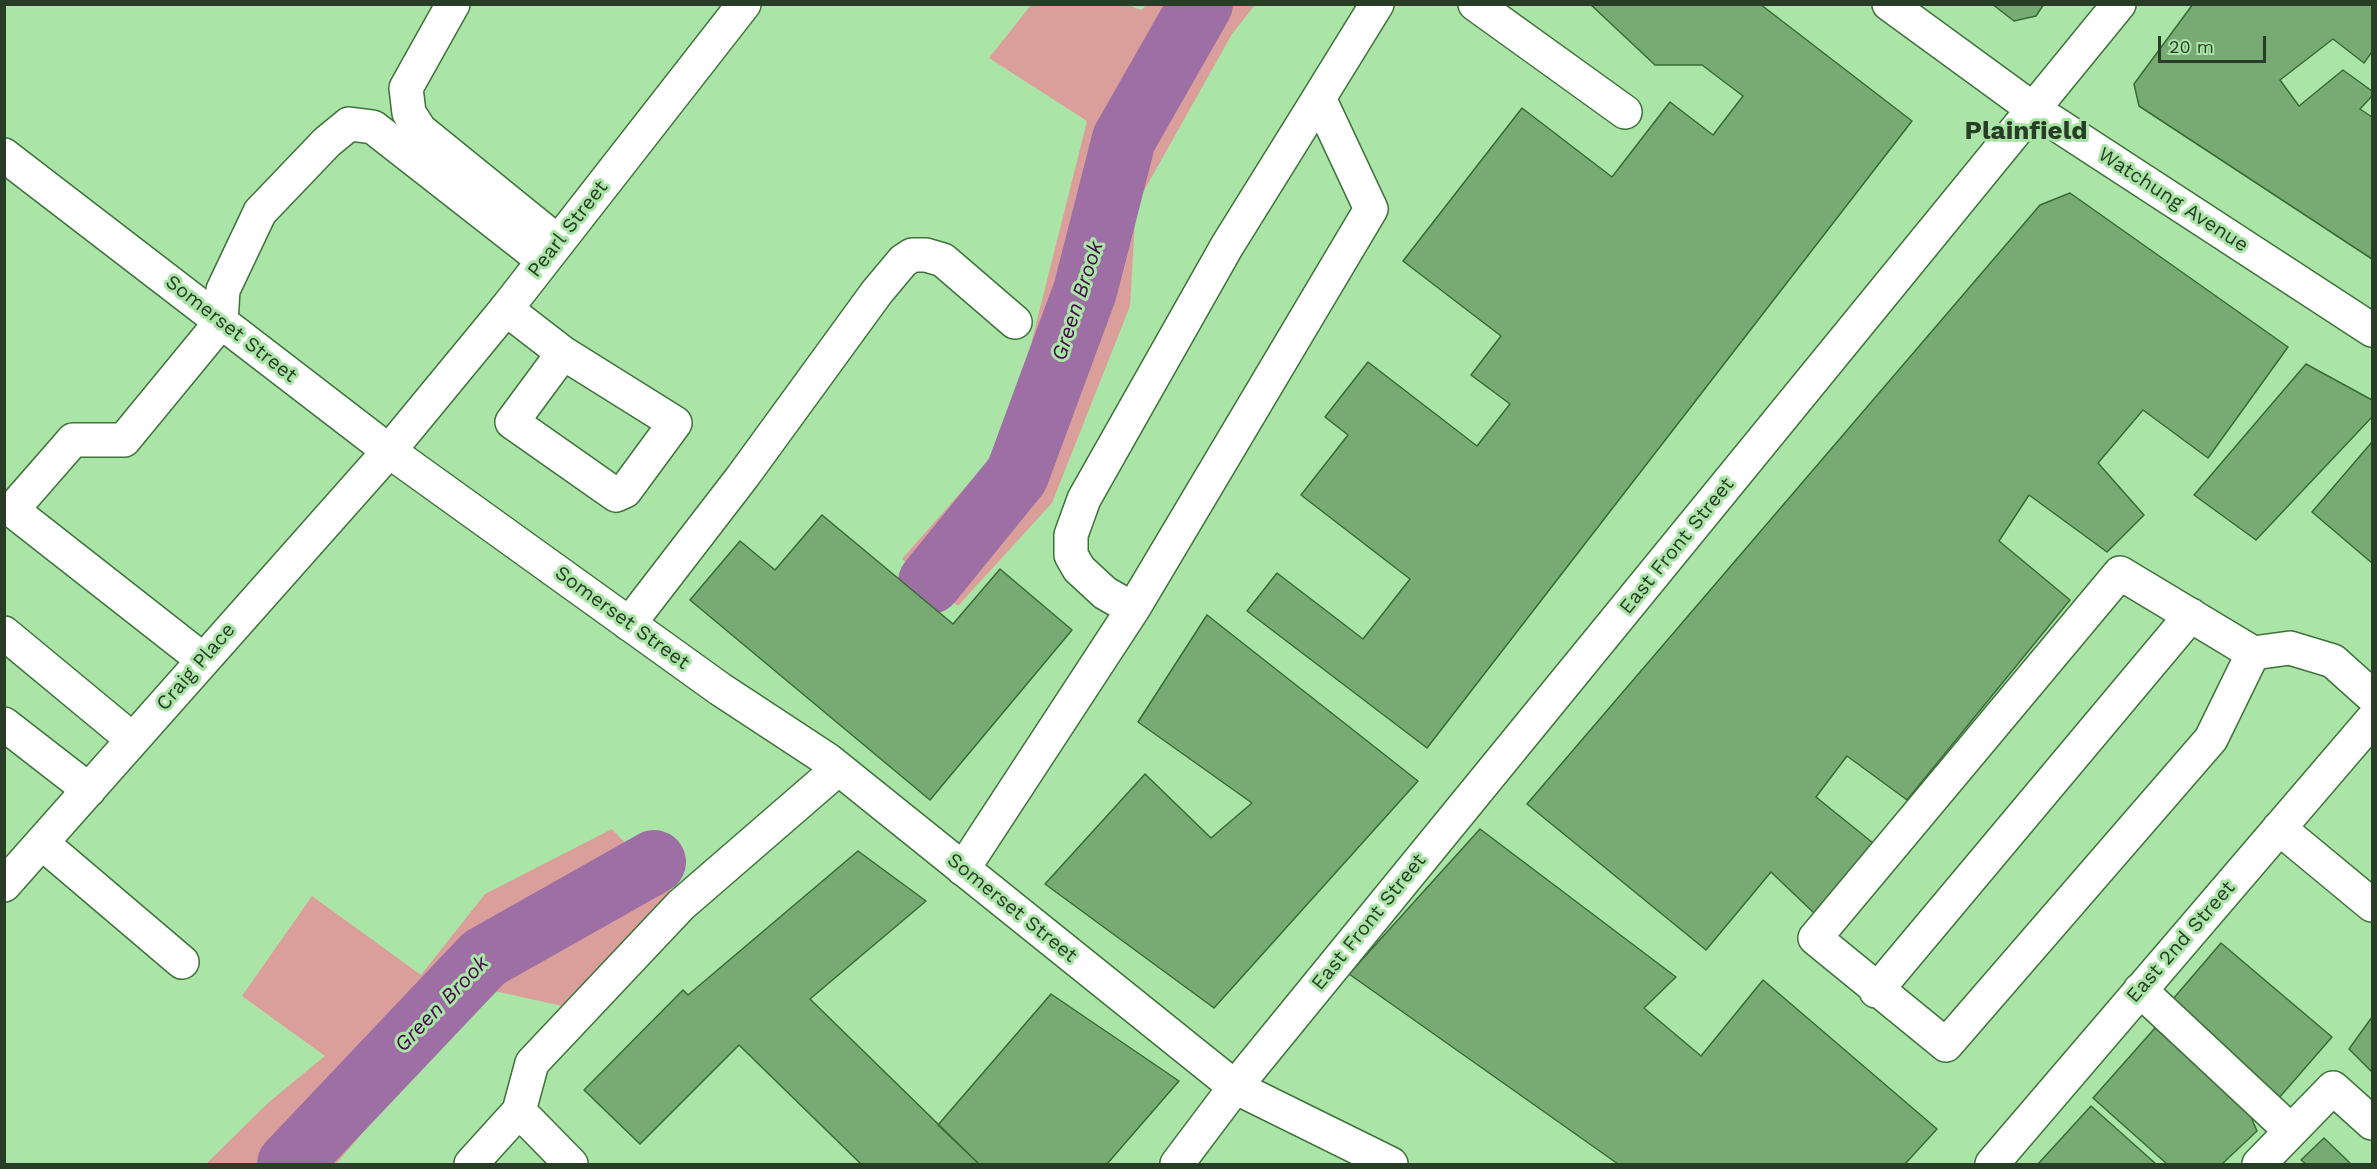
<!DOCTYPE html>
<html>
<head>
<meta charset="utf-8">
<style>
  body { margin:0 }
  #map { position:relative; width:2377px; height:1169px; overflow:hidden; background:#abe4a7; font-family:"Work Sans",sans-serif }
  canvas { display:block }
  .frame { position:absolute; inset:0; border:6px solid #273d25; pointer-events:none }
  .scale { position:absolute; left:2158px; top:36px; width:108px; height:27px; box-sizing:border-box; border:3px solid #273d25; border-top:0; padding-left:8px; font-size:18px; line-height:21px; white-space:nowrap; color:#273d25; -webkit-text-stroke:4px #abe4a7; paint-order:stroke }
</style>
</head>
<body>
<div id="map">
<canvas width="2377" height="1169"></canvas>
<div class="frame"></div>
<div class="scale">20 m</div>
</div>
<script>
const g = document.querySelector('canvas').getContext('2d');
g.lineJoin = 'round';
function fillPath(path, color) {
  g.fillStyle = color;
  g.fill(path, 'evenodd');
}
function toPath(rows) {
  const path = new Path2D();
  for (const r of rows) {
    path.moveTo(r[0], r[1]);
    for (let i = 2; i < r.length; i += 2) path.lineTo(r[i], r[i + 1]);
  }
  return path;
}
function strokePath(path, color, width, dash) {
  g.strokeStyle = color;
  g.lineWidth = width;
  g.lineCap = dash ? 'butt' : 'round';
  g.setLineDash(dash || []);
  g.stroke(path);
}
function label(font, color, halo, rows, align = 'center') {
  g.font = font + ' "Work Sans",sans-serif';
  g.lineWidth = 6;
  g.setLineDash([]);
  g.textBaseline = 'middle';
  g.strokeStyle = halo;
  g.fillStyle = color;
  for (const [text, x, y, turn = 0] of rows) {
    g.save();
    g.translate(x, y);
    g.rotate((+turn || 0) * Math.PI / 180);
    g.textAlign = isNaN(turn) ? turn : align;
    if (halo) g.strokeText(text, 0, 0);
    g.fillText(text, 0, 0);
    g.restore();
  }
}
fillPath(toPath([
  [1128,5,1141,10,1146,5,1255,5,1232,34,1136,205,1130,306,1052,503,958,606,902,559,1007,440,1087,121,989,58,1031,5],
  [612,829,673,894,567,1007,485,989,336,1164,206,1164,269,1102,325,1056,242,996,312,896,421,975,485,894]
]), '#db9f9b');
strokePath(toPath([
  [930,582,1017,475,1085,291,1124,139,1201,4],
  [289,1164,484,958,654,862]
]), '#9e6fa4', 64);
const building = toPath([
  [1590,4,1760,4,1912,121,1427,748,1247,611,1277,573,1363,639,1410,579,1301,495,1348,435,1325,417,1368,362,1477,446,1510,404,1471,375,1501,336,1403,261,1522,108,1612,177,1670,102,1713,135,1743,96,1702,65,1655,65,1590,4],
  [1992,4,2044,4,2036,16,2014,21,1992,4],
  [2193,4,2372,4,2372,52,2364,63,2333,39,2280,80,2299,106,2343,70,2372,91,2372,96,2360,109,2372,117,2372,259,2139,106,2134,84,2193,4],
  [2070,193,2288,347,2208,458,2143,410,2098,463,2144,515,2107,552,2029,495,1999,541,2070,600,1907,800,1847,756,1816,797,1873,843,1814,913,1771,872,1706,950,1527,804,2040,205,2070,193],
  [2306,364,2372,400,2372,417,2256,540,2194,495,2306,364],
  [2372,442,2372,563,2312,512,2372,442],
  [822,515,953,624,1000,569,1072,630,930,800,690,600,740,541,775,570,822,515],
  [1207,615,1418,781,1214,1008,1045,884,1145,774,1211,838,1252,803,1138,722,1207,615],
  [1480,829,1676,977,1644,1008,1701,1056,1763,980,1937,1129,1905,1164,1618,1164,1349,974,1480,829],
  [858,851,926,901,810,999,979,1164,861,1164,739,1045,640,1144,584,1090,683,990,688,995,858,851],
  [2221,943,2332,1037,2278,1099,2167,1006,2221,943],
  [1051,994,1179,1081,1107,1164,979,1164,938,1125,1051,994],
  [2372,1017,2372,1072,2349,1049,2372,1017],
  [2155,1028,2248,1110,2257,1131,2222,1164,2167,1164,2093,1098,2155,1028],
  [2091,1106,2156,1164,2038,1164,2091,1106],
  [2324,1138,2351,1164,2306,1164,2301,1160,2324,1138]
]);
fillPath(building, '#78aa74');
strokePath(building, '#386b35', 1.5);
const minor = toPath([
  [453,4,406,88,409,113,420,130,558,242],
  [1475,4,1625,112],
  [1889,4,2033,109,2372,330],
  [506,309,563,353,675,423,625,491,616,495,512,422,563,353],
  [1133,609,1105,593,1079,569,1071,555,1071,535,1084,499,1227,246,1319,98],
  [629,624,743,476,877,292,903,261,912,255,926,255,943,260,1015,322],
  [4,633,132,739],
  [2253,653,2211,739,1946,1045,1815,938,2120,573,2253,653,2290,648,2333,661,2372,696],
  [202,659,12,510,73,440,124,440,221,322,223,290,260,212,327,142,349,124,373,127,543,260],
  [4,724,89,790],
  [2279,828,2372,905],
  [42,843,182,962],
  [963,869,1133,609,1371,209,1319,98,1377,4],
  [4,885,389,451],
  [2140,990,2291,1131],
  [1876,991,2191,615],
  [519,1111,532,1063,681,905,838,769],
  [471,1164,519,1111,571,1164],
  [1177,1164,1235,1087,2119,4],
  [1992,1164,2372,720],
  [2259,1164,2333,1088,2372,1123]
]);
const major = toPath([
  [4,155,389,451,720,689,828,760,1235,1087,1391,1164],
  [389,451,506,309,744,4]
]);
strokePath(minor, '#3e723b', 36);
strokePath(major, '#3e723b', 36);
strokePath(minor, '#fff', 33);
strokePath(major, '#fff', 33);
label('20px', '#273d25', '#abe4a7', [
  ["Watchung Avenue",2173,200,33],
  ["Pearl Street",568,229,-52],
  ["Somerset Street",231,329,38],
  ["East Front Street",1677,546,-51],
  ["Somerset Street",622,618,36],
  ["Craig Place",196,667,-49],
  ["Somerset Street",1012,908,39],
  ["East Front Street",1369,922,-51],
  ["East 2nd Street",2181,942,-49]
]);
label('italic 21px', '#45084d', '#abe4a7', [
  ["Green Brook",1078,301,-72],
  ["Green Brook",442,1004,-46]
]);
label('bold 26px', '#273d25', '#abe4a7', [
  ["Plainfield",2026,131]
]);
</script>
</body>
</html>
